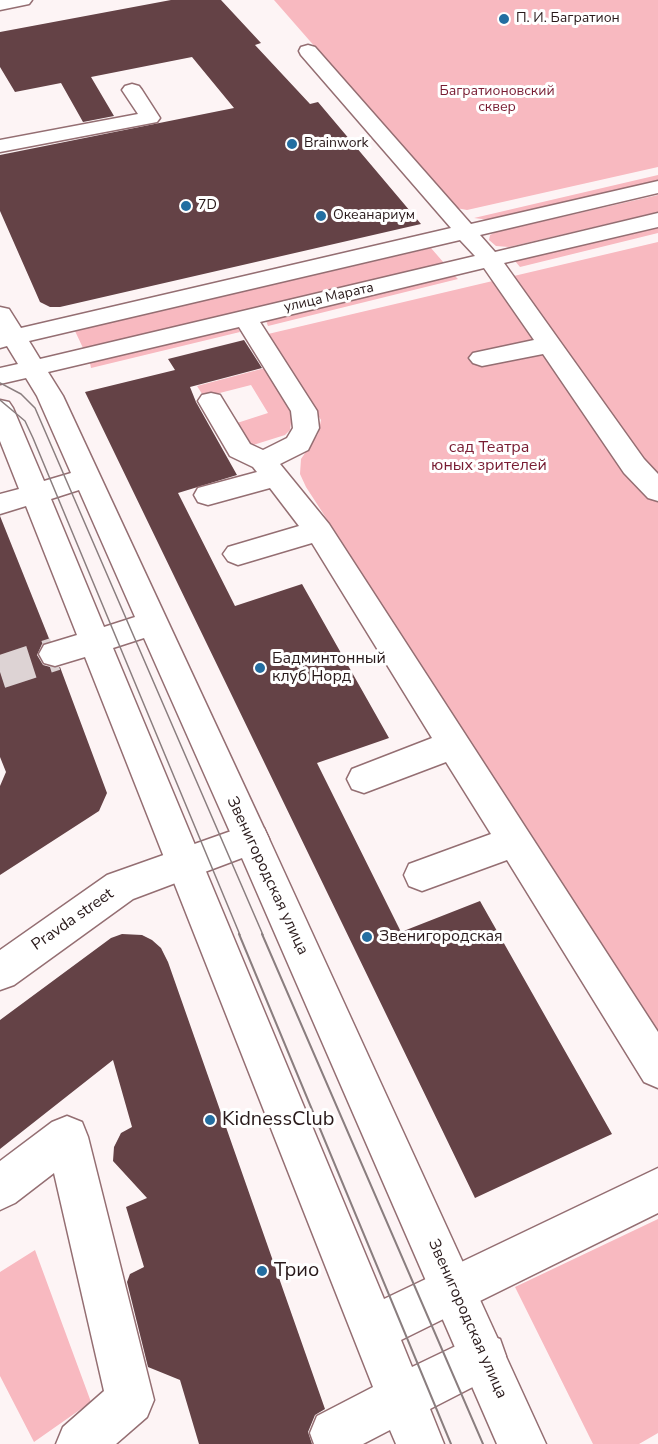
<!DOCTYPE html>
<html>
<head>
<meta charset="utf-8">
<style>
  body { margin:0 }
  canvas { display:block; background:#fdf4f5 }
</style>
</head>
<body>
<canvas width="658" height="1444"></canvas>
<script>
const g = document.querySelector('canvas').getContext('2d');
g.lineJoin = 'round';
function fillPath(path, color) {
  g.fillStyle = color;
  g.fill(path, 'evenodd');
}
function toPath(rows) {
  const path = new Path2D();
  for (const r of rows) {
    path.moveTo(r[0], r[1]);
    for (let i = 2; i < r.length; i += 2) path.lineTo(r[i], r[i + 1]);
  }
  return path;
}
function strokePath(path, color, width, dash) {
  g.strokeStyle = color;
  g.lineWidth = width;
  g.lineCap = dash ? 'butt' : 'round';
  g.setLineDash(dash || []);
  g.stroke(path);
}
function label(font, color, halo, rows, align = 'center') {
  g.font = font + ' "Nunito Sans",sans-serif';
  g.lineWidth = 6;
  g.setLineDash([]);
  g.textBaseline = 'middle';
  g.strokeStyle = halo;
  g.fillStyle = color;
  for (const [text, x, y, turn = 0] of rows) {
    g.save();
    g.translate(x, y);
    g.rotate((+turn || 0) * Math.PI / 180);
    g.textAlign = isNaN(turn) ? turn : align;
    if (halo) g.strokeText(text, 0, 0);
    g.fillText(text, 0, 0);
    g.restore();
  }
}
fillPath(toPath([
  [274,0,658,0,658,167,467,210,456,208],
  [658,175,658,181,489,220,474,218],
  [658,195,658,212,509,247,496,246,489,240,490,235,496,232],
  [658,227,658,233,520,267,515,261],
  [658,242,658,1031,306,487,300,474,301,459,318,434,321,420,268,334],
  [431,248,444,263,83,348,75,331],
  [455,276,458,279,268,326,266,321],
  [238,328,240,332,91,368,90,363],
  [265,368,291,413,291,423,290,430,285,435,250,446,237,423,268,413,251,385,204,397,197,386],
  [658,1219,658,1433,639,1444,593,1444,515,1287],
  [35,1250,91,1402,34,1442,0,1376,0,1272]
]), '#f8b9c0');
fillPath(toPath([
  [171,0,221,0,261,43,255,45,310,104,318,102,421,224,60,307,50,307,40,302,0,211,0,155,234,108,192,57,91,77,114,116,83,122,61,83,15,92,0,67,0,32],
  [244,340,262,368,190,387,196,402,237,475,178,493,235,606,302,584,389,738,317,763,401,932,480,901,612,1134,475,1198,85,392,175,370,168,359],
  [0,516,50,641,42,644,37,655,43,665,54,668,60,667,107,793,99,811,0,875,0,786,6,772,0,757],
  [122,934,142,935,152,940,161,948,168,962,325,1409,315,1415,308,1432,312,1444,199,1444,180,1380,148,1367,127,1282,130,1274,144,1267,126,1207,147,1198,113,1161,114,1147,121,1133,132,1127,113,1060,0,1149,0,1020,111,938]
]), '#644246');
strokePath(toPath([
  [0,672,55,654]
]), '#ddd3d4', 33, [33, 16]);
const minor = toPath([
  [0,0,32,0,29,4,0,10,0,0],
  [308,45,315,47,471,224,658,181,658,193,480,235,495,252,658,213,658,227,504,263,644,459,658,474,658,501,648,498,624,473,543,354,482,366,473,363,469,358,473,353,534,340,484,268,260,322,317,411,319,428,308,450,280,464,329,524,658,1032,658,1088,644,1082,507,860,422,891,409,886,404,875,409,864,491,834,446,762,364,793,352,789,347,779,352,769,432,738,312,543,238,565,228,561,223,554,228,547,299,526,270,488,208,505,198,502,194,495,198,488,257,472,253,467,230,456,198,401,202,395,211,393,220,395,250,444,263,450,287,438,293,428,291,411,239,327,48,372,63,396,269,839,264,850,251,854,238,850,144,638,113,648,384,1299,658,1168,658,1213,401,1340,412,1367,483,1333,500,1339,506,1356,500,1373,430,1409,444,1444,396,1444,390,1430,363,1444,314,1444,310,1433,317,1416,373,1387,85,657,55,666,44,663,39,654,44,645,77,635,26,506,0,514,0,494,19,489,0,441,0,400,9,402,13,408,44,481,71,473,37,396,26,378,0,384,0,368,18,364,7,346,0,348,0,307,9,309,21,328,451,228,301,55,299,51,301,47,308,45],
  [460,240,475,256,40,359,29,341,460,240],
  [79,490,135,617,104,627,51,499,79,490],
  [132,84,139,86,142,90,160,118,157,122,0,152,0,140,138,114,122,90,125,86,132,84],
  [67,1116,82,1122,88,1137,154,1400,147,1417,116,1444,56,1444,63,1427,104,1391,54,1173,15,1203,0,1210,0,1161,52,1122,67,1116]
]);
const major = toPath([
  [251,824,264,828,546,1444,497,1444,242,858,133,899,14,985,0,990,0,950,107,875,251,824]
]);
strokePath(minor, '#946e72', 3);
strokePath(major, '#946e72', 3);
fillPath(minor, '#fff');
fillPath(major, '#fff');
strokePath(toPath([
  [0,383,21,394,35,408,263,935],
  [0,400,25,421,33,438,240,935]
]), '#8a7e7f', 1.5);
strokePath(toPath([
  [239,934,451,1444],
  [262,934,483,1444]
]), '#8a7e7f', 2);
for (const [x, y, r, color] of [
  [504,19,6,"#236ea1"],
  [292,144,6,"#236ea1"],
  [186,206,6,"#236ea1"],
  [321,216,6,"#236ea1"],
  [260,668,6,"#236ea1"],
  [367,937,6,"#236ea1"],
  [210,1120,6,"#236ea1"],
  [262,1271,6,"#236ea1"]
]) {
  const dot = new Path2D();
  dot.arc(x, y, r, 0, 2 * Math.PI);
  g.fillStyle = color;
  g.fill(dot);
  strokePath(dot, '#fff', 2);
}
label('14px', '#291a1b', '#fff', [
  ["П. И. Багратион",516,19],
  ["Brainwork",304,144],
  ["7D",198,206],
  ["Океанариум",333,216]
], 'left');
label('14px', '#781c32', '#fff', [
  ["Багратионовский",497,92],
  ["сквер",497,108]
]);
label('14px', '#291a1b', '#fff', [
  ["улица Марата",329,298,-13]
]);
label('16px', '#781c32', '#fff', [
  ["сад Театра",489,448],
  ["юных зрителей",489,466]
]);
label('16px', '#291a1b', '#fff', [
  ["Бадминтонный",272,659],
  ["клуб Норд",272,677],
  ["Звенигородская",379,937]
], 'left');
label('16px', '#291a1b', '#fff', [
  ["Звенигородская улица",267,876,65],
  ["Pravda street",73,920,-35],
  ["Звенигородская улица",467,1319,66]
]);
label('20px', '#291a1b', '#fff', [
  ["KidnessClub",222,1120],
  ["Трио",274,1271]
], 'left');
</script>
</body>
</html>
